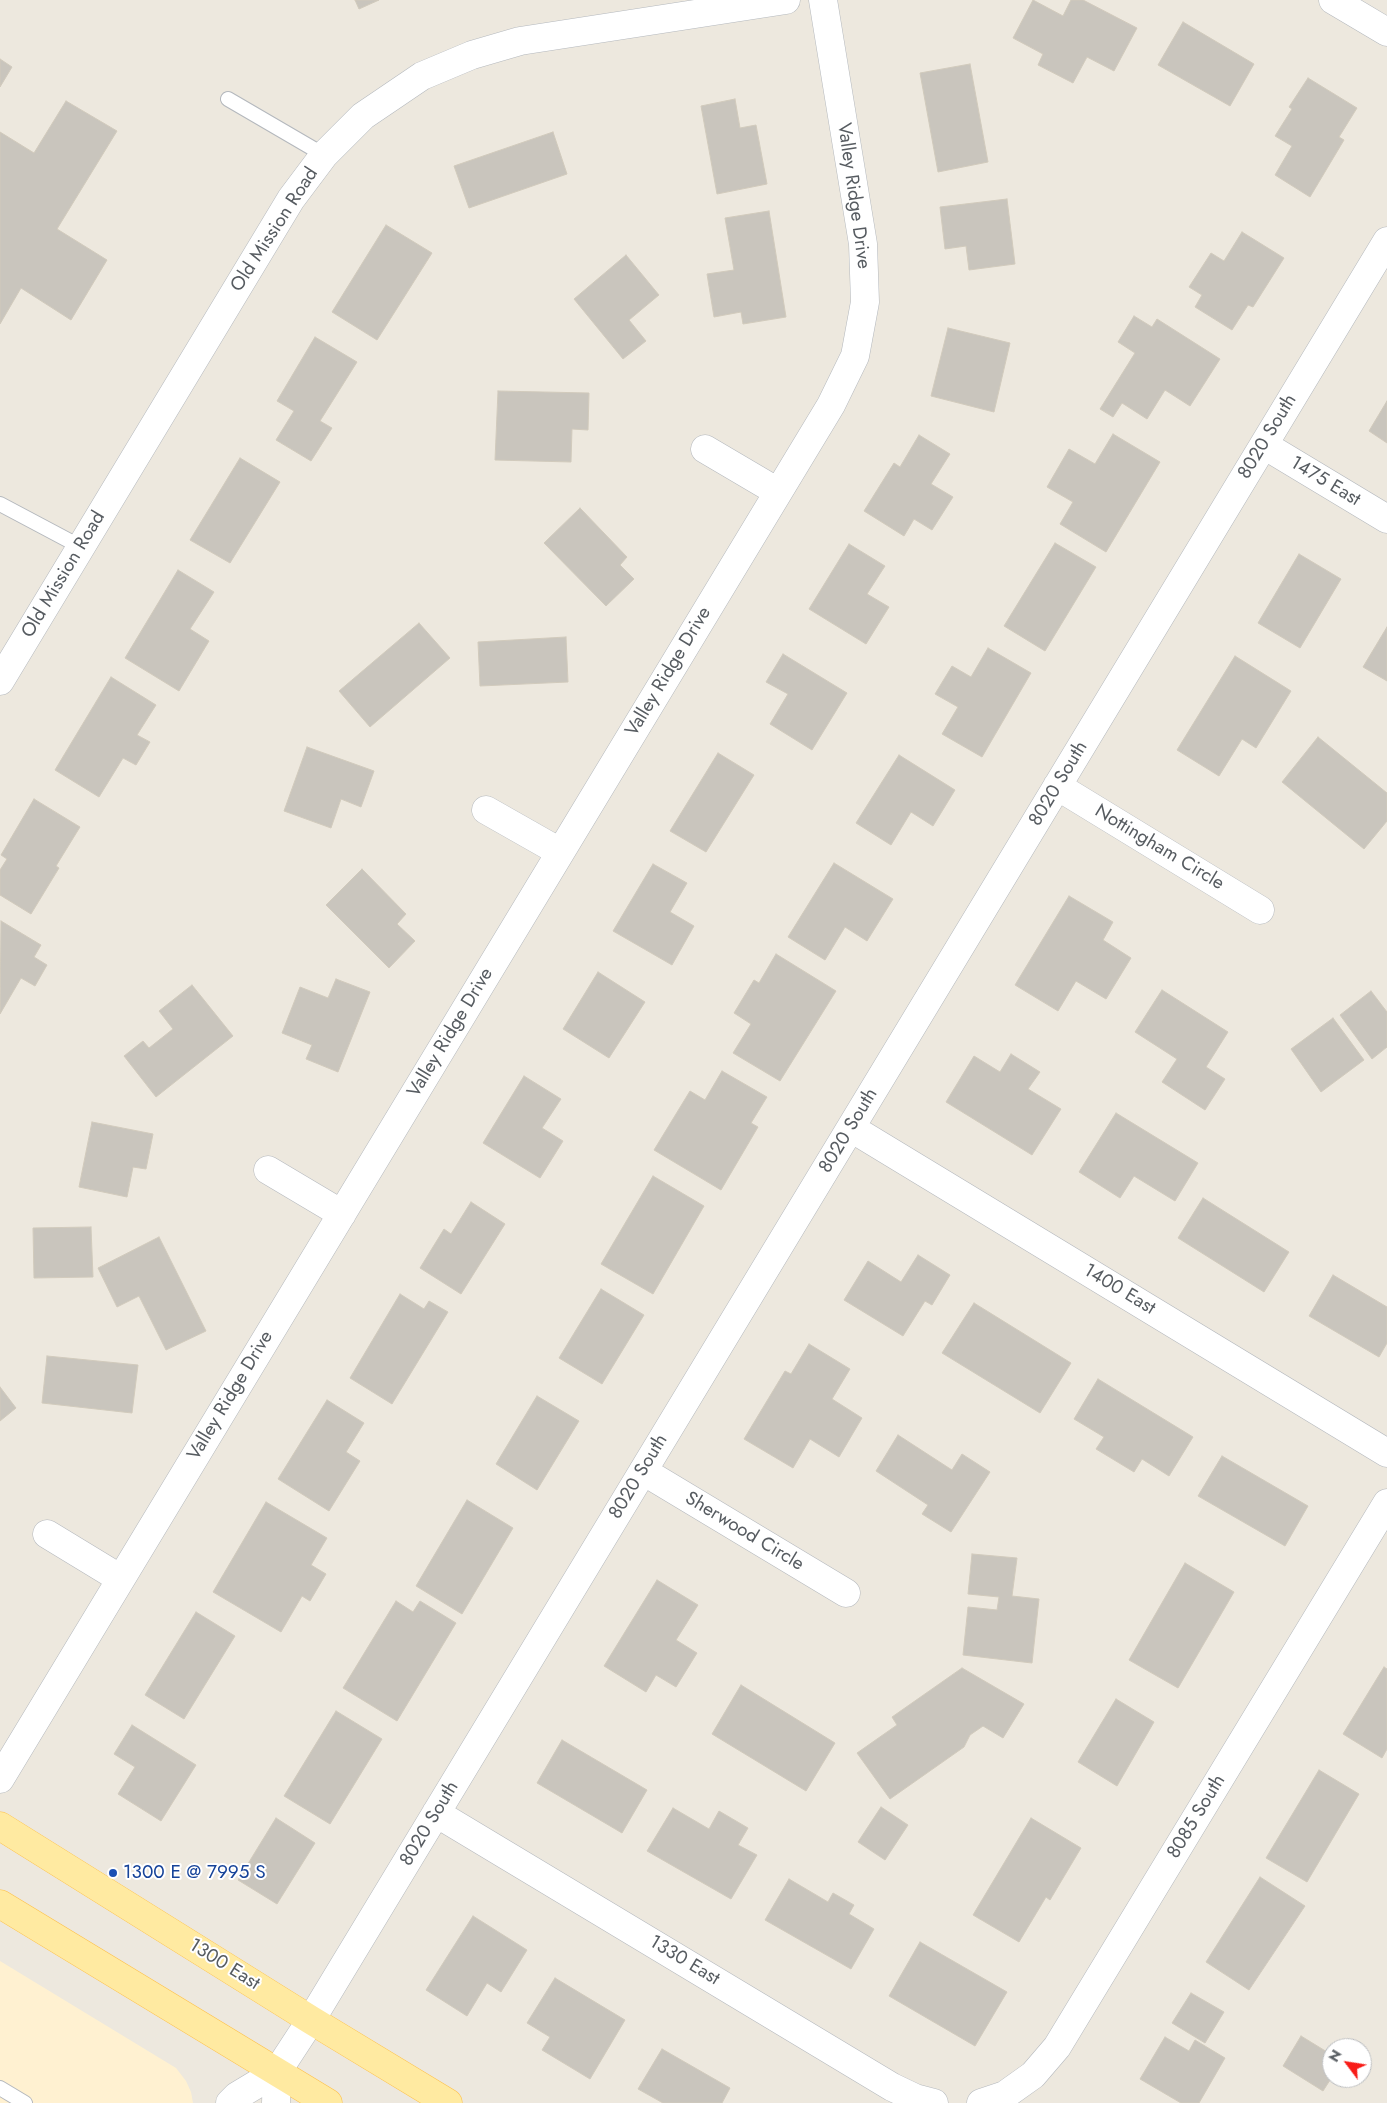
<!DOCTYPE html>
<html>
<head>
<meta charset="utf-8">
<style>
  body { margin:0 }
  #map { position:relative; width:1387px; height:2103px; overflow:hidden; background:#ede8de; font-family:Jost,sans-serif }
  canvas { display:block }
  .north { position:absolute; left:1322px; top:2038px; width:50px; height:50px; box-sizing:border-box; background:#fff; border:1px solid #bcbec0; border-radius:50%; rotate:301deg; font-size:14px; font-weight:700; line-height:20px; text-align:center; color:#575c61 }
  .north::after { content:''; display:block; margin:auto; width:18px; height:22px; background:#f81c18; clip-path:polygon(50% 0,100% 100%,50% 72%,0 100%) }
</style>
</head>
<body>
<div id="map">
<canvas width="1387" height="2103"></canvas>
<div class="north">N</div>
</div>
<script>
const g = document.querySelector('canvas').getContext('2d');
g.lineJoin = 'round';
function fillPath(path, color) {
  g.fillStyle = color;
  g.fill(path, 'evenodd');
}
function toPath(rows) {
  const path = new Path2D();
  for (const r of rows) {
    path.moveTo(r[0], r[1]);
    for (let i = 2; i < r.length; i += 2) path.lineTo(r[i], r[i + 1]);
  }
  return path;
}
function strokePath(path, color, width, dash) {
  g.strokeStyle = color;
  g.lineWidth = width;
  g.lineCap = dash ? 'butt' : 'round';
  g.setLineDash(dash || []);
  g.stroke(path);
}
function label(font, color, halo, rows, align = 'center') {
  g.font = font + ' Jost,sans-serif';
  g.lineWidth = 4;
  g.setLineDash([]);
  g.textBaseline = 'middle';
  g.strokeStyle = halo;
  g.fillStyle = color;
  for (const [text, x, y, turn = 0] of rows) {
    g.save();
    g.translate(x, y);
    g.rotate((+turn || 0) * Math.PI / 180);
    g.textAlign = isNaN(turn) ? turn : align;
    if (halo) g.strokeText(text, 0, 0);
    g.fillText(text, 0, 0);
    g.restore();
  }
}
fillPath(toPath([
  [0,1961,176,2068,186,2081,191,2092,193,2103,0,2103]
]), '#fff1d1');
const building = toPath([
  [355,0,379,0,359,9,355,0],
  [1033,0,1063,16,1071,0,1083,0,1137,28,1114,71,1087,57,1073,83,1038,65,1043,54,1013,38,1033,0],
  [1183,22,1254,64,1230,106,1158,65,1183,22],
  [0,59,12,67,0,87,0,59],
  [970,64,988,162,938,172,920,73,970,64],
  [1308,78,1357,108,1339,137,1344,140,1310,197,1275,175,1292,146,1275,136,1292,109,1289,107,1308,78],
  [735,99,740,128,756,125,767,184,717,194,701,106,735,99],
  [66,101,117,131,57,229,107,260,71,320,21,288,0,324,0,132,34,153,66,101],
  [553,132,567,174,469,208,454,166,553,132],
  [1007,199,1015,264,969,270,966,246,945,249,940,207,1007,199],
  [769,211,786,317,743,324,741,312,714,317,707,274,734,270,725,218,769,211],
  [386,225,432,253,377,340,332,312,386,225],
  [1242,232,1284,258,1253,307,1248,305,1232,330,1195,307,1202,295,1189,287,1211,253,1224,261,1242,232],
  [626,255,659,295,629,320,646,341,623,359,574,299,626,255],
  [1134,316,1152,327,1157,319,1220,359,1190,406,1165,390,1147,419,1122,403,1113,417,1100,409,1135,353,1118,342,1134,316],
  [948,328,1010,343,994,412,931,396,948,328],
  [315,337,357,362,320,421,332,428,311,461,276,440,294,411,277,401,315,337],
  [498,391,589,393,588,430,572,429,571,462,495,460,498,391],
  [1387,401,1387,443,1369,431,1387,401],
  [1113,434,1160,462,1106,552,1060,524,1073,502,1047,487,1069,449,1095,464,1113,434],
  [919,435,950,454,931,484,953,497,932,530,914,519,904,536,864,511,894,463,900,467,919,435],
  [240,458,280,482,230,563,190,540,240,458],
  [580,508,627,557,620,565,634,579,606,606,544,543,580,508],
  [1055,543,1096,567,1045,651,1004,626,1055,543],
  [849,544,885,566,867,594,889,607,866,644,809,609,849,544],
  [1299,554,1341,579,1300,648,1258,623,1299,554],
  [178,570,214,592,190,629,209,641,179,691,125,658,178,570],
  [419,623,450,658,370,727,339,691,419,623],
  [1387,627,1387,681,1363,667,1387,627],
  [566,637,568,682,480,686,478,642,566,637],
  [988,648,1031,673,982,757,942,734,958,707,935,694,952,666,971,677,988,648],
  [783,654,847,693,812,750,770,724,788,694,766,682,783,654],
  [1235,656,1291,691,1256,748,1242,739,1219,776,1177,750,1235,656],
  [111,677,156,705,137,735,150,742,136,765,123,758,99,797,55,770,111,677],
  [1318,737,1387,793,1387,821,1364,849,1282,782,1318,737],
  [307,747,374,771,361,807,341,799,331,828,284,811,307,747],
  [718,753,754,775,706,852,670,831,718,753],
  [899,755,955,790,933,826,911,812,891,845,856,823,899,755],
  [34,799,80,827,56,866,59,868,31,914,0,895,0,870,7,859,1,855,34,799],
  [834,863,893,899,867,941,845,927,825,960,788,937,834,863],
  [653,864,687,883,670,912,694,926,672,965,613,931,653,864],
  [362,869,406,914,397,924,415,941,389,968,326,905,362,869],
  [1069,896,1113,922,1103,940,1131,958,1106,999,1076,981,1058,1011,1015,985,1069,896],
  [1,921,41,945,34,957,47,965,35,986,21,978,0,1014,1,921],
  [776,954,836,991,780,1081,733,1053,751,1024,734,1013,754,980,759,983,776,954],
  [598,972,645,1002,609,1058,563,1029,598,972],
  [336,979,370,992,338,1072,306,1059,312,1045,282,1033,300,987,328,998,336,979],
  [192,985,233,1036,156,1097,124,1056,143,1041,149,1048,173,1029,159,1011,192,985],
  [1162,990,1228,1032,1206,1067,1225,1079,1205,1110,1162,1082,1177,1059,1135,1032,1162,990],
  [1371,991,1387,1012,1387,1047,1372,1059,1340,1015,1371,991],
  [1333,1018,1364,1060,1321,1092,1291,1049,1333,1018],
  [1011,1054,1040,1072,1028,1089,1061,1109,1032,1155,946,1102,974,1056,1000,1072,1011,1054],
  [722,1071,767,1097,751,1123,758,1127,721,1190,654,1150,690,1091,705,1100,722,1071],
  [524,1076,561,1099,542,1128,563,1141,540,1178,483,1143,524,1076],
  [1116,1113,1198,1163,1175,1201,1134,1176,1120,1198,1079,1172,1116,1113],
  [92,1122,153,1134,146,1169,133,1167,127,1197,79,1187,92,1122],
  [653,1176,704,1206,653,1294,601,1264,653,1176],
  [1203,1198,1289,1252,1264,1292,1178,1238,1203,1198],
  [471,1202,505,1224,461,1294,420,1268,444,1229,451,1234,471,1202],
  [91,1227,93,1277,34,1278,33,1228,91,1227],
  [159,1237,206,1331,166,1350,139,1296,117,1307,98,1268,159,1237],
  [918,1255,950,1275,932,1305,925,1301,903,1336,844,1300,868,1261,901,1282,918,1255],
  [1333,1275,1387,1307,1387,1343,1379,1357,1309,1316,1333,1275],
  [601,1289,644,1315,602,1384,559,1358,601,1289],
  [400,1294,424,1309,429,1301,448,1312,392,1404,350,1378,400,1294],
  [974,1303,1071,1363,1040,1413,942,1353,974,1303],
  [809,1344,850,1369,832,1399,862,1418,839,1457,810,1439,793,1468,744,1439,785,1371,791,1374,809,1344],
  [47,1356,138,1365,132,1413,42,1403,47,1356],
  [1098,1379,1193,1437,1169,1476,1142,1459,1134,1472,1096,1449,1104,1437,1074,1419,1098,1379],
  [0,1387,16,1408,0,1421,0,1387],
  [537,1396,579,1421,537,1490,496,1464,537,1396],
  [327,1400,364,1423,346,1452,360,1461,329,1511,278,1479,327,1400],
  [898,1435,952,1470,962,1454,990,1472,951,1532,922,1514,928,1505,876,1471,898,1435],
  [1222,1456,1308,1506,1285,1546,1198,1496,1222,1456],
  [467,1500,513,1528,462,1614,416,1586,467,1500],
  [266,1502,327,1538,311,1565,326,1574,310,1601,302,1596,281,1632,213,1592,266,1502],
  [972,1554,1017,1558,1012,1596,1039,1599,1032,1663,963,1655,968,1607,997,1610,999,1597,968,1594,972,1554],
  [1185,1563,1234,1592,1178,1688,1129,1660,1185,1563],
  [657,1580,698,1605,676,1640,697,1653,676,1687,656,1675,646,1692,604,1666,657,1580],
  [396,1601,413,1612,420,1601,456,1623,397,1721,343,1688,396,1601],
  [196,1612,235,1636,184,1719,145,1695,196,1612],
  [1384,1667,1387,1669,1387,1749,1382,1758,1343,1734,1384,1667],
  [962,1668,1024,1704,1003,1738,983,1726,970,1735,964,1747,890,1799,857,1753,897,1725,892,1717,962,1668],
  [741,1685,835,1743,806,1791,712,1734,741,1685],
  [1116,1699,1154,1722,1117,1786,1078,1762,1116,1699],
  [336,1711,382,1739,330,1824,284,1796,336,1711],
  [132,1725,196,1765,161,1821,118,1794,135,1767,114,1754,132,1725],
  [562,1740,647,1790,622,1833,537,1783,562,1740],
  [1319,1770,1359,1794,1307,1882,1266,1858,1319,1770],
  [881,1807,908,1825,885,1860,858,1842,881,1807],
  [673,1808,709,1829,719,1811,748,1828,738,1845,757,1855,731,1899,647,1851,673,1808],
  [276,1818,315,1843,277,1904,238,1880,276,1818],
  [1031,1818,1081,1848,1050,1900,1046,1897,1019,1942,973,1915,1031,1818],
  [1260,1877,1305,1906,1249,1990,1206,1962,1260,1877],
  [789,1879,828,1902,833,1893,854,1905,849,1914,874,1929,851,1969,765,1920,789,1879],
  [473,1916,527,1950,501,1992,487,1983,467,2016,426,1990,473,1916],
  [920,1942,1007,1992,975,2046,889,1996,920,1942],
  [555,1978,625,2020,590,2079,542,2050,550,2037,527,2023,555,1978],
  [1191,1993,1224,2012,1205,2043,1172,2023,1191,1993],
  [1301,2036,1332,2055,1332,2077,1323,2091,1283,2066,1301,2036],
  [1165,2037,1189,2051,1195,2040,1225,2058,1199,2103,1181,2103,1140,2079,1165,2037],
  [662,2049,730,2088,722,2103,663,2103,638,2089,662,2049]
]);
fillPath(building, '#c9c5bd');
strokePath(building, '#d1cabc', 1);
const service = toPath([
  [228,99,324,155],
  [0,504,81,547],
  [0,2088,25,2103]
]);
const minor = toPath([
  [1333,0,1387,32],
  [1264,445,1387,519],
  [705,449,778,492],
  [0,681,291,199,324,155,363,116,422,76,472,55,520,41,786,0],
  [1057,786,1260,910],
  [486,810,560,852],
  [851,1128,1387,1453],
  [268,1170,342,1214],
  [643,1471,846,1593],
  [47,1534,121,1579],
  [0,1779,831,405,855,356,865,302,863,244,823,0],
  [436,1813,892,2087,915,2098,934,2103],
  [311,2020,1387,241],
  [981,2103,1005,2095,1033,2075,1057,2047,1387,1503]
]);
const tertiary = toPath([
  [230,2103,237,2096,277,2072,311,2020],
  [276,2103,277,2072]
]);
const primary = toPath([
  [0,1826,311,2020,448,2103],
  [0,1904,328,2103]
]);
strokePath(service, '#b4b8bd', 16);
strokePath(minor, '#b4b8bd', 29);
strokePath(tertiary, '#b4b8bd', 29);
strokePath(primary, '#febf46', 29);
strokePath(service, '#fff', 14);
strokePath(minor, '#fff', 28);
strokePath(tertiary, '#fff', 28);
strokePath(primary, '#ffeaa1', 28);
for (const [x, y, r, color] of [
  [113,1873,5,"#1a4fb4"]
]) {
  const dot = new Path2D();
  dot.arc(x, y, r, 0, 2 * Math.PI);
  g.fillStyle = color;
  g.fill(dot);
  strokePath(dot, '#fff', 2);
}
label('19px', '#575c61', '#fff', [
  ["Valley Ridge Drive",853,196,82],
  ["Old Mission Road",275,230,-57],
  ["8020 South",1268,437,-59],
  ["1475 East",1325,482,31],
  ["Old Mission Road",64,575,-59],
  ["Valley Ridge Drive",669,672,-59],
  ["8020 South",1059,784,-59],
  ["Nottingham Circle",1159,848,31],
  ["Valley Ridge Drive",451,1033,-59],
  ["8020 South",849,1131,-59],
  ["1400 East",1119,1290,31],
  ["Valley Ridge Drive",231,1396,-59],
  ["8020 South",639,1477,-59],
  ["Sherwood Circle",744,1532,31],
  ["8085 South",1197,1817,-59],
  ["8020 South",430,1824,-59],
  ["1330 East",684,1961,31],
  ["1300 East",224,1965,32]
]);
label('19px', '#164399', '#fff', [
  ["1300 E @ 7995 S",123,1873]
], 'left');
</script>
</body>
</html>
